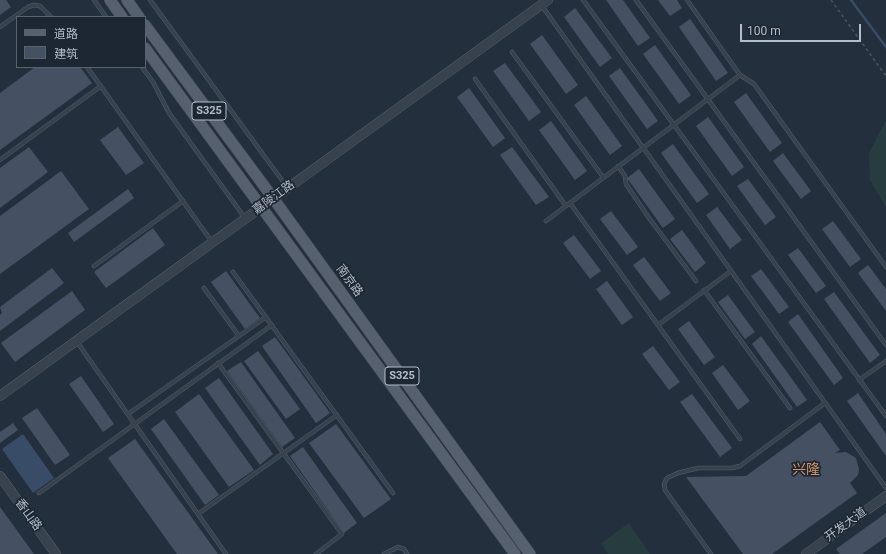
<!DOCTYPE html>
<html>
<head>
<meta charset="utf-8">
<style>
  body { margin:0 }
  #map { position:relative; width:886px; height:554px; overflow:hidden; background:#242f3e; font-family:Roboto,"Noto Sans SC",sans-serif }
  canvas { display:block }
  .legend { position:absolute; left:16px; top:16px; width:130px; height:52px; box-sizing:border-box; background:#1d2633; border:1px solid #59626f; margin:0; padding:5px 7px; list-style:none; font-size:12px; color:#b4bcc9 }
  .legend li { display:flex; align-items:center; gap:8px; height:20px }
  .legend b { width:20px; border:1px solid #59626f }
  .scale { position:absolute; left:740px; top:24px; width:121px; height:18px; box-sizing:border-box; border:2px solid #b4bcc9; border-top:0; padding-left:5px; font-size:12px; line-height:14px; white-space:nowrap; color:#b4bcc9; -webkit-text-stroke:3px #1d2633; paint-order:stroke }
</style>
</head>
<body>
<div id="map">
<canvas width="886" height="554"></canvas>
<ul class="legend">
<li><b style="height:5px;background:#56606e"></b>道路</li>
<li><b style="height:11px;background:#455162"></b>建筑</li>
</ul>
<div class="scale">100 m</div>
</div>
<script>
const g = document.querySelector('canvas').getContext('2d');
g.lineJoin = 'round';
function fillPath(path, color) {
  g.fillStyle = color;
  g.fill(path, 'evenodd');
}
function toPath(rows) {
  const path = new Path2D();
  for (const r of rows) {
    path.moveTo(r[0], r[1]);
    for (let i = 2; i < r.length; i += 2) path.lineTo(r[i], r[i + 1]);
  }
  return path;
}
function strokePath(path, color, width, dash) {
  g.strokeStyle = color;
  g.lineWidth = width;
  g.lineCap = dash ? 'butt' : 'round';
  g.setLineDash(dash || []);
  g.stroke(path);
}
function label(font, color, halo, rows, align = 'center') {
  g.font = font + ' Roboto,"Noto Sans SC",sans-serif';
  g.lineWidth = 3.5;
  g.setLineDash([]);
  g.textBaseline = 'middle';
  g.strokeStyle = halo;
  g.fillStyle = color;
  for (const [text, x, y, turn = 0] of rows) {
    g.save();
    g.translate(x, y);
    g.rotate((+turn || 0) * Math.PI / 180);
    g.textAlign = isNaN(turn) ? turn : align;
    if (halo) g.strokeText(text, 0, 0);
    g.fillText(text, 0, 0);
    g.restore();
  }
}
fillPath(toPath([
  [886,120,886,207,870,180,869,153],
  [629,523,642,542,650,554,608,554,601,543]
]), '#263c3f');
fillPath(toPath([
  [23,434,54,478,33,493,2,449]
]), '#394c67');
strokePath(toPath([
  [851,0,886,47]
]), '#394c67', 2.5);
fillPath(toPath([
  [0,0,6,0,11,7,0,15],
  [606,0,623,0,650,38,638,46],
  [658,0,677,0,682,8,670,16],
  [575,8,612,58,600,67,564,17],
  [690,19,728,73,716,81,679,27],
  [542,35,578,85,566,94,530,44],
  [655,45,691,95,679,104,643,54],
  [505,63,541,112,529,121,493,71],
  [35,67,80,67,92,83,0,150,0,93],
  [620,68,658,121,647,129,609,76],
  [469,88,505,138,493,147,457,97],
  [746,93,782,143,770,152,734,102],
  [586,96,622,146,610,155,574,105],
  [708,117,744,167,732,176,696,126],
  [551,121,587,171,575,180,539,130],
  [118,127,144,163,126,175,100,140],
  [673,144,709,194,697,203,661,153],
  [29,147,48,172,0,208,0,168],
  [512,147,549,197,536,205,500,155],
  [783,153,811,191,801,199,773,161],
  [639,169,675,219,663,228,627,178],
  [61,171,89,209,0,274,0,216],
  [748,179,776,217,765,225,737,186],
  [128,189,134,198,74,242,68,233],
  [717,207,742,240,730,249,706,215],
  [611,211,638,247,627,255,600,219],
  [833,221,861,259,850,267,822,229],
  [153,228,165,245,106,288,94,272],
  [682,230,706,263,695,272,670,239],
  [574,235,601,271,590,279,563,243],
  [798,248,826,286,816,293,788,255],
  [644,257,671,293,660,301,633,265],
  [868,265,886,289,886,311,858,273],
  [52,268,64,283,0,331,0,315,2,313,0,307],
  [761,269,789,307,779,314,751,276],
  [226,271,260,318,245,329,211,282],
  [607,281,633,317,622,325,596,289],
  [72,291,85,310,15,362,1,343],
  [834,292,880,355,870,363,824,299],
  [728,295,755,332,745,339,718,302],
  [798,314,843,378,834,385,788,322],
  [689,321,715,357,704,365,678,329],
  [761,336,807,400,797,407,752,344],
  [275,337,330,413,316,423,262,346],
  [653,346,680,382,669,390,642,354],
  [258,351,300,409,286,419,244,361],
  [241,362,295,438,282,447,227,371],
  [723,365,750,401,738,410,712,373],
  [81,376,114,424,103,432,69,384],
  [219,378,273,454,260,465,205,388],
  [858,393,886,434,886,456,847,401],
  [199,394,254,470,229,487,175,412],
  [692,394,732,448,720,457,680,402],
  [37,408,70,455,55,465,22,418],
  [164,419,219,495,205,505,151,429],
  [820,422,840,450,835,453,846,452,856,458,859,469,858,475,850,483,857,493,772,554,743,554,686,477,746,476],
  [13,423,18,430,0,443,0,432],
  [336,424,391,499,364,518,309,443],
  [135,439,218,554,177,554,108,458],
  [303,447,357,523,344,533,290,456],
  [0,507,34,554,0,554],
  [886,513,886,537,862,554,840,554,836,549]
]), '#455162');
const service = toPath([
  [94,0,106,17],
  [150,0,287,187],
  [583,0,886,416],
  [636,0,886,345],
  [687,0,740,75,754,84,886,267],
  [542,6,886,488],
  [0,27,28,7,34,5,40,6,51,17],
  [512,52,603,177],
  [87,67,212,242],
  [142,67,153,82,169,113,245,218],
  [475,79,566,206],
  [0,160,101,86],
  [618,166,625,176,626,184,649,218,696,281],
  [570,203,740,439],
  [546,221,740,75],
  [94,266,183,201],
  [233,272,393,493],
  [204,288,239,336],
  [704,290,790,408],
  [658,325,731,271],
  [77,342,226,554],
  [218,363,342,534,316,554],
  [859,380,886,361],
  [128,414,266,317],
  [39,493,272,325],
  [198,514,337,415],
  [384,554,398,547,404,549,407,554],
  [711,554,665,490,664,484,667,478,678,473,698,468,732,468,740,466,825,403]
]);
const tertiary = toPath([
  [0,396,548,0],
  [0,476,56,554],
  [806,554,886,496]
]);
const primary = toPath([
  [110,0,122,17],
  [127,0,139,17],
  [145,25,273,198,530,554],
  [145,48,515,554]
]);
strokePath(service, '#565f6c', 4.5);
strokePath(tertiary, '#565f6c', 10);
strokePath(primary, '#414a57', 12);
strokePath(toPath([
  [831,0,886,76]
]), '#44595c', 1.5, [3, 3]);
strokePath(service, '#38414e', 3.5);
strokePath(tertiary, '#38414e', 9);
strokePath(primary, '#56606e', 11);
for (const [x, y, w] of [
  [209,111,34],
  [402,376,34]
]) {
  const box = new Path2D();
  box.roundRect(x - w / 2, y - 9, w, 18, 3);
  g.fillStyle = '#1d2633';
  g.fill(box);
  strokePath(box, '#b4bcc9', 1);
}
label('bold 11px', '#b4bcc9', null, [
  ["S325",209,111],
  ["S325",402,376]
]);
label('12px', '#b4bcc9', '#1d2633', [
  ["嘉陵江路",274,198,-36],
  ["南京路",349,281,54],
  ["香山路",28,515,54],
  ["开发大道",846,525,-36]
]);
label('14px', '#d59563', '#1d2633', [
  ["兴隆",806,470]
]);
</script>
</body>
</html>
